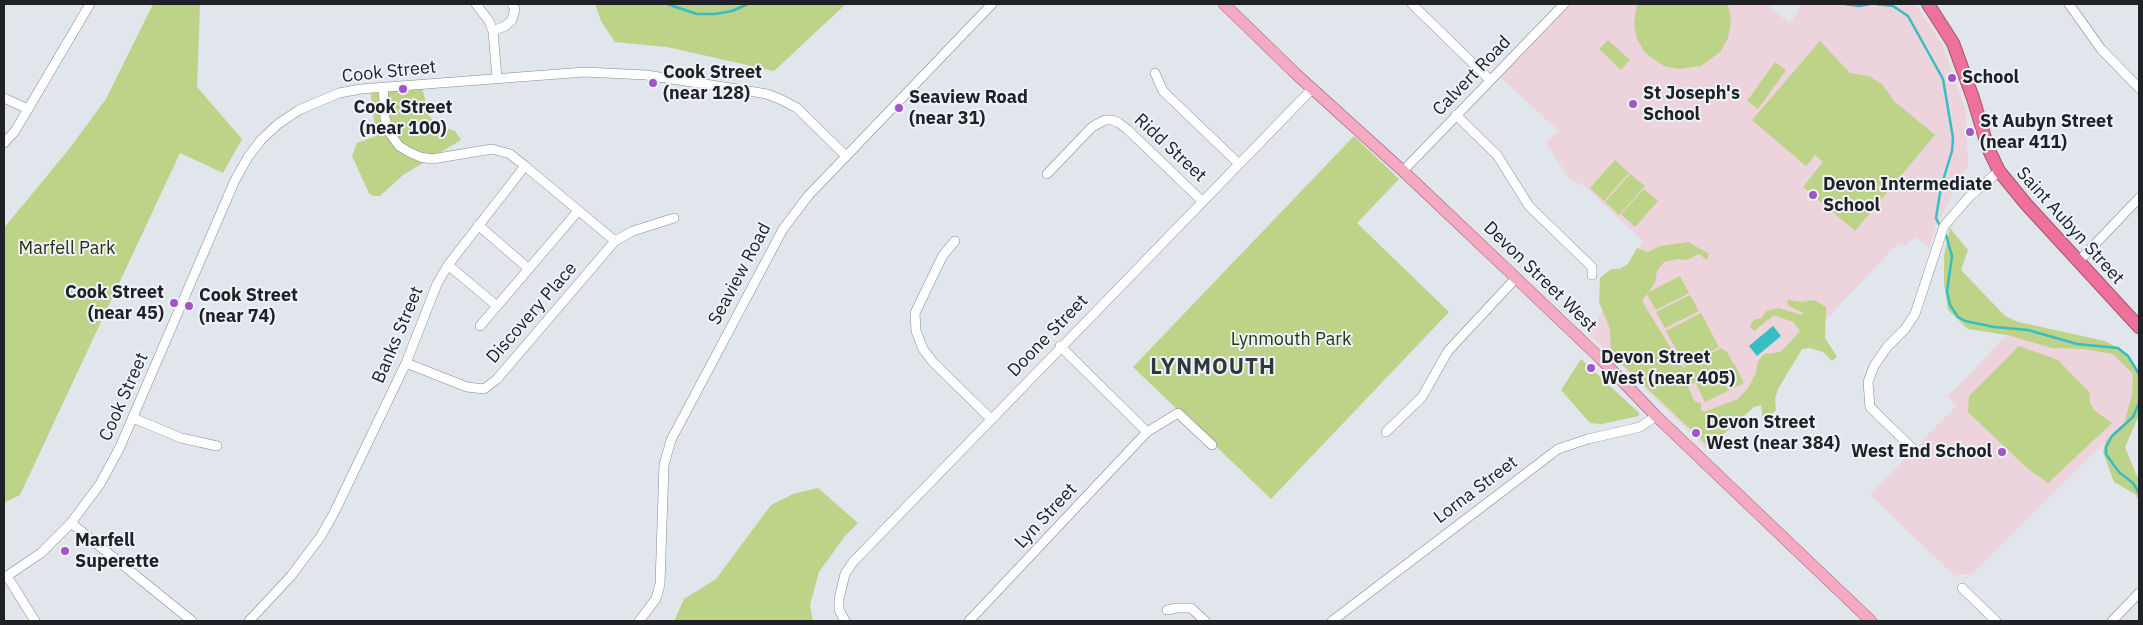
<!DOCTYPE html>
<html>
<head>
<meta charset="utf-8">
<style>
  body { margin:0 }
  #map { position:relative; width:2143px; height:625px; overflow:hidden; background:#e1e5ec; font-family:"IBM Plex Sans",sans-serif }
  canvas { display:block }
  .frame { position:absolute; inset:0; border:5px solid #202124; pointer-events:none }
</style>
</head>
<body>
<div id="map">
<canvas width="2143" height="625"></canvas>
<div class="frame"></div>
</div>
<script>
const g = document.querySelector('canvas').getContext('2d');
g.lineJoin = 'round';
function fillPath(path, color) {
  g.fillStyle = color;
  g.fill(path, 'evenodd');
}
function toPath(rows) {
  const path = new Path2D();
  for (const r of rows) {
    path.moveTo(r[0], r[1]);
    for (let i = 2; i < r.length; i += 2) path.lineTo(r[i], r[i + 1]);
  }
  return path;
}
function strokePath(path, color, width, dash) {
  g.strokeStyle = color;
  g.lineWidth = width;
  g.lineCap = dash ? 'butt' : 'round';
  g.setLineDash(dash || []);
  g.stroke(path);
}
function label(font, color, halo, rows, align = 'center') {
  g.font = font + ' "IBM Plex Sans",sans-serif';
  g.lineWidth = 4;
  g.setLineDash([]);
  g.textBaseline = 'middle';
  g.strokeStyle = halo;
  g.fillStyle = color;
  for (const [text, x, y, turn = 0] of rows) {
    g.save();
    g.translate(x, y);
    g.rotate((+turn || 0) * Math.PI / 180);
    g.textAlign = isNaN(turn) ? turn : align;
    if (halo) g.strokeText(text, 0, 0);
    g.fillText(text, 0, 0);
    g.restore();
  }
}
fillPath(toPath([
  [1571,4,1767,4,1790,24,1802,4,1915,4,1943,46,1966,111,1968,165,1936,226,1929,248,1915,236,1905,246,1898,243,1706,448,1589,334,1643,241,1582,184,1571,181,1546,143,1559,131,1500,77],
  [2007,335,2052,348,2083,349,2113,354,2133,374,2132,395,2124,423,1971,575,1963,574,1955,576,1870,495,1957,405,1947,397]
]), '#edd3db');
fillPath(toPath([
  [153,4,200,4,197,87,242,139,223,173,180,153,20,495,4,503,4,228,69,149,106,99],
  [595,4,846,4,774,71,667,47,615,42,601,21],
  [1637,4,1728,4,1731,22,1728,38,1720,52,1701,66,1679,69,1664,66,1645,53,1637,39,1634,23],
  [1608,40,1630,60,1621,70,1599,49],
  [1820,41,1850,73,1869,76,1883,85,1894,101,1935,135,1855,231,1803,187,1823,162,1815,155,1806,166,1752,120],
  [1775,62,1786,70,1758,109,1747,101],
  [421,83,429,116,438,125,455,131,461,140,403,175,380,196,373,196,369,193,352,156,357,143,376,136,370,88],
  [1354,136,1399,179,1357,223,1449,312,1271,499,1133,367],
  [1615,160,1629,173,1604,201,1590,188],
  [1630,174,1645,186,1619,215,1605,202],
  [1644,189,1658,201,1635,227,1621,214],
  [1950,228,1968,250,1961,270,2005,316,2018,322,2105,341,2122,350,2139,374,2139,415,2125,447,2139,481,2139,501,2135,494,2114,482,2103,452,2106,440,2124,423,2132,395,2133,374,2113,354,2083,349,2052,348,2007,335,1968,329,1948,310,1944,284,1944,256],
  [1688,242,1709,254,1707,260,1699,254,1687,260,1678,259,1664,262,1657,271,1655,282,1649,292,1680,276,1689,293,1656,310,1647,294,1642,301,1683,368,1721,348,1727,352,1733,363,1705,378,1734,363,1744,383,1705,402,1695,382,1688,387,1695,402,1701,403,1701,410,1704,412,1738,399,1748,388,1756,373,1758,361,1764,354,1781,352,1800,331,1793,322,1774,315,1754,331,1750,326,1754,320,1762,318,1766,311,1779,308,1801,315,1803,313,1788,305,1787,300,1802,302,1814,300,1826,307,1825,338,1837,357,1832,361,1823,352,1810,348,1802,349,1778,389,1775,399,1776,410,1763,422,1761,405,1754,407,1709,447,1611,354,1610,329,1599,302,1600,278,1611,269,1619,269,1628,264,1637,248,1648,252,1660,246],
  [1690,295,1699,311,1665,328,1656,312],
  [1701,313,1719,347,1685,366,1666,331],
  [2019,346,2058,360,2090,393,2089,401,2095,411,2112,423,2048,483,2028,469,1968,412,1969,396],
  [1581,359,1639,413,1639,416,1602,424,1590,423,1561,390],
  [818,488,858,523,845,536,819,572,810,605,813,621,674,621,684,599,716,579,771,505,793,494]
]), '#bdd387');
fillPath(toPath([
  [1773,326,1781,336,1757,356,1749,346]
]), '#35bec4');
strokePath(toPath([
  [667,4,697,14,715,14,732,11,748,4],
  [1845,4,1859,6,1870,4],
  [1876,4,1893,6,1908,16,1943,79,1953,138,1952,151,1941,187,1936,218,1939,224],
  [1946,235,1952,256,1947,291,1950,305,1958,317,1965,321,1994,327,2028,330,2077,344,2118,348,2128,356,2139,374],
  [2139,403,2133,417,2112,436,2106,447,2106,454,2113,464,2120,473,2133,483,2139,493]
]), '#35bec4', 2.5);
const minor = toPath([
  [476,4,489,21,493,31,497,78],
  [1412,4,1490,80],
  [2069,4,2101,49,2139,88],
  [493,31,505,26,512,20,515,9,512,4],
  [1155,73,1163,91,1238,163],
  [383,87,385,118,389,132,399,146,409,152,420,157,432,159,492,149,510,154,525,166],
  [4,98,28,109],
  [1456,115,1497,155,1529,206,1592,267,1592,275],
  [4,143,15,131,28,109,90,4],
  [1403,171,1564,4],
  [1047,174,1092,127,1105,120,1112,120,1119,123,1127,129,1202,201],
  [478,225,529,269],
  [955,241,943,255,915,313,916,331,923,349,933,362,991,419],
  [2079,261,2139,198],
  [448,265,497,306],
  [480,326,578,211],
  [1060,346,1147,432],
  [406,363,467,387,484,389,497,379,615,241,633,231,674,218],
  [133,418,181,438,217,446],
  [1386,432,1422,397,1448,351,1516,278],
  [1912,448,1870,407,1868,382,1874,366,1887,347,1905,329,1915,314,1944,226,1969,197,1999,171],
  [71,523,192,621],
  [7,576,35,621],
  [4,578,41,553,71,523,100,484,120,447,235,180,248,157,261,140,278,124,299,110,339,93,361,89,585,72,646,75,737,89,767,94,782,100,797,108,846,156],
  [1962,588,1996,621],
  [1167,610,1177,608,1191,608,1205,621],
  [249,621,291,576,321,536,334,513,406,363,437,284,448,265,525,166,615,241],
  [639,621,656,599,660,584,664,465,671,440,783,229,808,196,992,4],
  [845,621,839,610,839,599,845,574,853,562,1312,89],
  [969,621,1147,432,1178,413,1212,445],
  [1332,621,1558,449,1588,439,1640,427,1656,416],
  [2112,621,2139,593]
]);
const major = toPath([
  [1224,4,1296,74,1403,171,1516,278,1601,359,1656,416,1871,621]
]);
const highway = toPath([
  [1928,4,1953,43,1973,98,1988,148,1999,171,2026,204,2139,327]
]);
strokePath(minor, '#868a90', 10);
strokePath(major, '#a55571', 12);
strokePath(highway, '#a55571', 14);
strokePath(minor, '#fff', 9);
strokePath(major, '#f4aac2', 11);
strokePath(highway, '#ed719a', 12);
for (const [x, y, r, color] of [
  [1952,78,5,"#a155c7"],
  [653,83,5,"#a155c7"],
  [403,89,5,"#a155c7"],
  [1633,104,5,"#a155c7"],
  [899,108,5,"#a155c7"],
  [1970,132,5,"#a155c7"],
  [1813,195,5,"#a155c7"],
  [174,303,5,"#a155c7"],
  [189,306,5,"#a155c7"],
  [1591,368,5,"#a155c7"],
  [1696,433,5,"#a155c7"],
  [2002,452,5,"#a155c7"],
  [65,551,5,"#a155c7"]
]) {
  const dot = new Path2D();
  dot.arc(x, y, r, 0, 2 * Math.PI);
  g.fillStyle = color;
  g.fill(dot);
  strokePath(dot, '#eef3f9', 2);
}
label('18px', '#202124', '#eef3f9', [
  ["Cook Street",389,72,-6],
  ["Calvert Road",1472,76,-46],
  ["Ridd Street",1170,148,43],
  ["Saint Aubyn Street",2070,226,48],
  ["Seaview Road",740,274,-62],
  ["Devon Street West",1540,277,44],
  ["Discovery Place",532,313,-49],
  ["Banks Street",398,335,-67],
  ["Doone Street",1048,336,-46],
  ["Cook Street",124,397,-66],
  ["Lorna Street",1476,490,-37],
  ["Lyn Street",1046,516,-47]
]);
label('bold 18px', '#202124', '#eef3f9', [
  ["Cook Street",663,73],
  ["(near 128)",663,94],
  ["School",1962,78],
  ["St Joseph's",1643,94],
  ["School",1643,115],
  ["Seaview Road",909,98],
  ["(near 31)",909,119],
  ["Cook Street",403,108,"center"],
  ["(near 100)",403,129,"center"],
  ["St Aubyn Street",1980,122],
  ["(near 411)",1980,143],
  ["Devon Intermediate",1823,185],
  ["School",1823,206],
  ["Cook Street",164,293,"right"],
  ["(near 45)",164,314,"right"],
  ["Cook Street",199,296],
  ["(near 74)",199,317],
  ["Devon Street",1601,358],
  ["West (near 405)",1601,379],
  ["Devon Street",1706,423],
  ["West (near 384)",1706,444],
  ["West End School",1992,452,"right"],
  ["Marfell",75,541],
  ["Superette",75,562]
], 'left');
label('18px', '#28310d', '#eef3f9', [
  ["Marfell Park",67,249],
  ["Lynmouth Park",1291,340]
]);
g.letterSpacing = '1px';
label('bold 22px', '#33363b', '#eef3f9', [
  ["LYNMOUTH",1213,368]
]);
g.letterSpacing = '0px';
</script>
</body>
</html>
